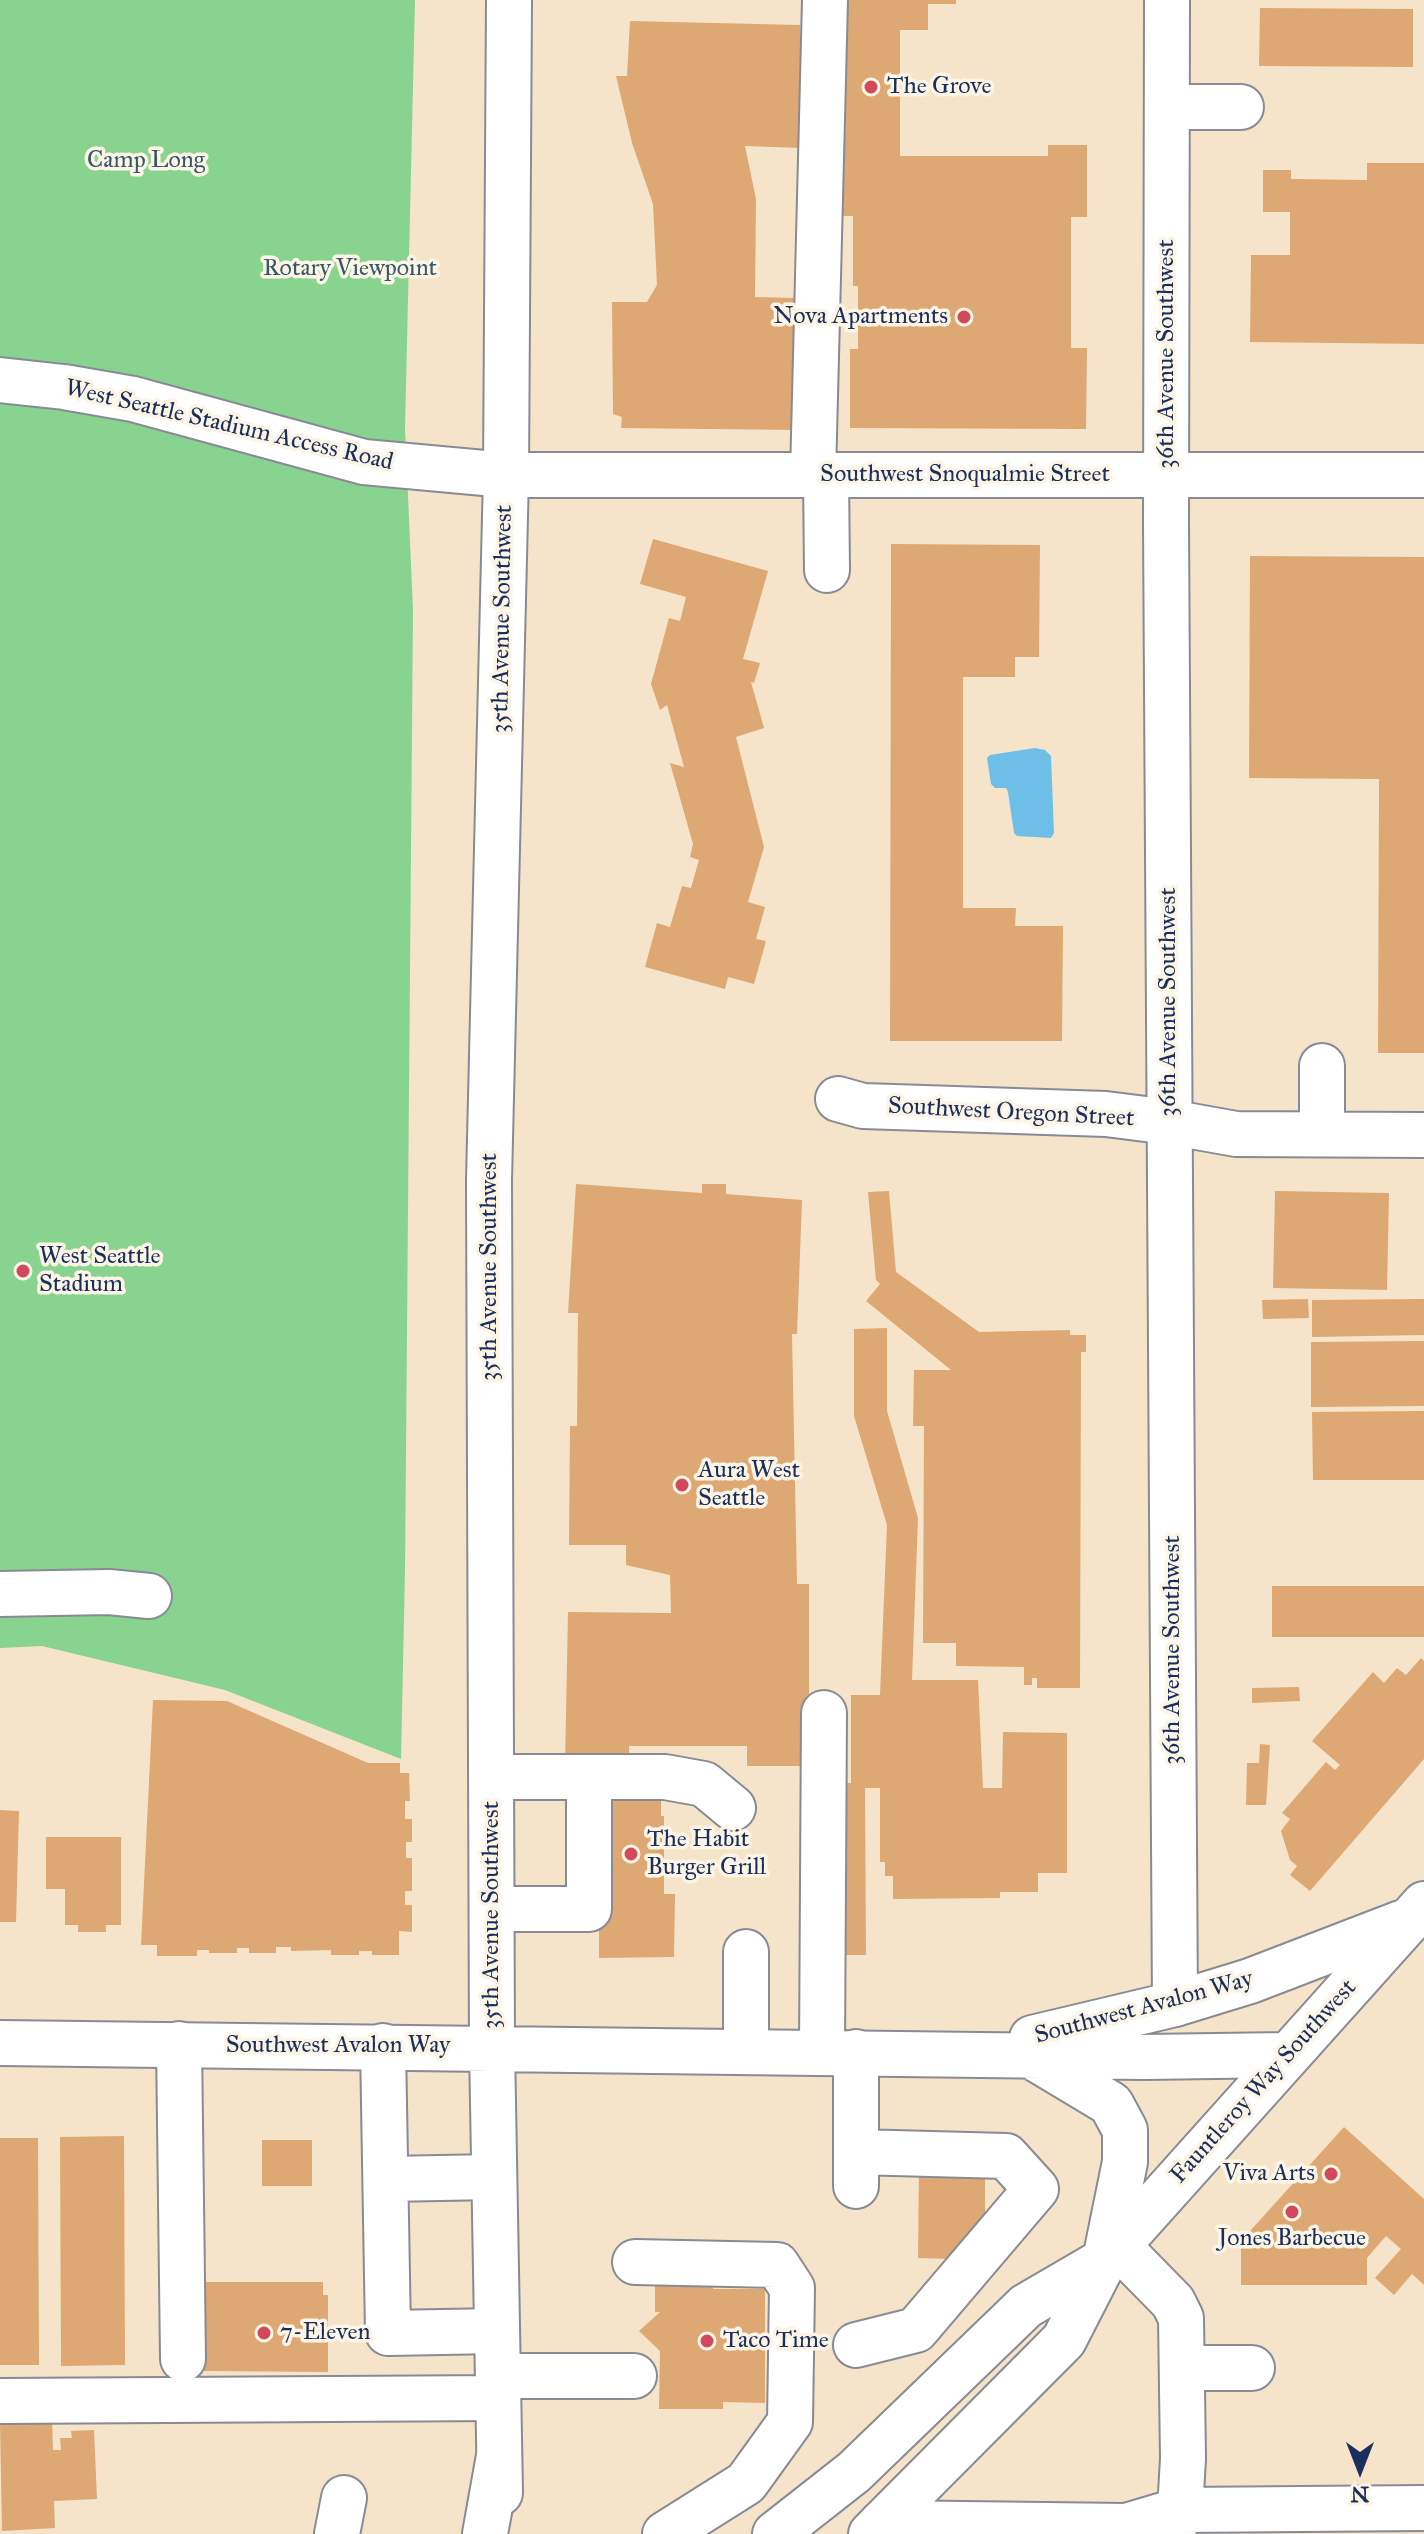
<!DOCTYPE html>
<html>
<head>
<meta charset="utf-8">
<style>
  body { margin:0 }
  #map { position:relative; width:1424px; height:2534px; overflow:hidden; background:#f5e4c9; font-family:"IM FELL Great Primer",serif }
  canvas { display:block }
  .north { position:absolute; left:1320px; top:2430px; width:80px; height:80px; -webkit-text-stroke:6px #fcf5e5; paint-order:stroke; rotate:180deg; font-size:22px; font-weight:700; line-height:32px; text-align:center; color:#1b2f5e }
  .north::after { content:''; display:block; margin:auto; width:28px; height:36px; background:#1b2f5e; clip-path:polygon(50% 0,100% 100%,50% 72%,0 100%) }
</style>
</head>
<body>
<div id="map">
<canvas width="1424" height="2534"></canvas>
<div class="north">N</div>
</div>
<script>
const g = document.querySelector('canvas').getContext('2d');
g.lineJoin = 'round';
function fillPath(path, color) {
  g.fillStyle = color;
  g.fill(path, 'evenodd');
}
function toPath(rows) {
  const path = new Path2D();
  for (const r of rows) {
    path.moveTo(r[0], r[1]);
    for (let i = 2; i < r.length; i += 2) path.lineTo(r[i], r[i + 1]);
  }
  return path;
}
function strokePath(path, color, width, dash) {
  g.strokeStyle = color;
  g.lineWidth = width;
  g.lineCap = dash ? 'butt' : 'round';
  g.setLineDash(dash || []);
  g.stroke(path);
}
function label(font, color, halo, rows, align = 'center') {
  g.font = font + ' "IM FELL Great Primer",serif';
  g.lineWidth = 7;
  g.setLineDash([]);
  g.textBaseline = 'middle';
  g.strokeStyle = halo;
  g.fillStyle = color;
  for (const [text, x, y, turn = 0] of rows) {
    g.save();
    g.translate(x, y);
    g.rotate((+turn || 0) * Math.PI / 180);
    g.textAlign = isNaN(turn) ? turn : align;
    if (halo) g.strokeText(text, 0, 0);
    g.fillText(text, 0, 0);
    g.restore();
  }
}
fillPath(toPath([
  [0,0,415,0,405,428,413,610,405,1571,401,1759,225,1690,42,1646,0,1648]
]), '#88d390');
fillPath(toPath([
  [1035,748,1045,750,1051,756,1054,833,1051,838,1017,836,1014,833,1008,792,1006,788,995,788,991,784,987,758,990,755]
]), '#6dbfe8');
fillPath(toPath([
  [842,0,956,0,956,4,928,4,928,30,900,30,900,156,1048,156,1048,145,1087,145,1087,217,1071,217,1071,348,1087,348,1086,429,850,428,850,349,858,349,858,286,853,286,853,216,842,216],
  [1260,8,1413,9,1413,67,1259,66],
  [630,21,800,25,800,148,745,146,756,199,755,297,797,298,801,430,621,428,622,417,613,414,612,302,647,302,657,285,653,204,632,143,616,76,627,76],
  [1367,163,1424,163,1424,344,1250,342,1251,255,1290,255,1290,212,1263,212,1263,170,1291,170,1291,179,1367,180],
  [653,539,768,571,743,659,760,663,754,683,751,682,764,728,736,737,764,847,748,902,765,907,756,939,766,941,754,984,728,977,725,989,645,967,657,923,670,927,682,886,691,888,699,860,690,857,693,844,670,763,684,767,667,705,660,710,651,684,669,618,680,621,686,597,640,584],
  [891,544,1040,545,1039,657,1015,657,1015,677,963,677,963,908,1016,908,1015,926,1063,926,1062,1041,890,1041],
  [1250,556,1424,557,1424,1053,1378,1053,1379,779,1249,778],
  [576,1184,702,1193,702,1184,726,1184,726,1194,802,1200,797,1334,792,1334,797,1584,809,1584,809,1766,747,1766,747,1746,629,1746,629,1766,565,1766,568,1612,671,1613,670,1575,626,1565,626,1545,569,1545,570,1426,577,1426,578,1313,568,1313],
  [889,1191,896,1272,979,1332,1070,1330,1070,1335,1086,1335,1086,1352,1081,1352,1080,1688,1037,1688,1037,1678,1032,1678,1032,1685,1024,1685,1024,1667,956,1666,956,1643,923,1643,924,1426,913,1426,914,1370,951,1370,866,1301,880,1284,876,1280,868,1192],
  [1275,1191,1389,1193,1387,1290,1273,1288],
  [1308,1299,1309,1318,1263,1319,1262,1300],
  [1424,1299,1424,1335,1312,1337,1312,1300],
  [887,1328,887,1411,918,1518,912,1680,978,1680,983,1788,1002,1788,1003,1732,1067,1733,1067,1873,1038,1873,1038,1892,1000,1892,1000,1898,893,1899,893,1876,885,1876,885,1862,880,1862,880,1788,865,1788,866,1955,838,1955,837,1783,851,1783,851,1695,880,1695,887,1525,854,1416,854,1329],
  [1424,1341,1424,1406,1311,1407,1311,1342],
  [1424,1411,1424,1480,1313,1480,1312,1412],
  [1272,1586,1424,1586,1424,1637,1272,1637],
  [1421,1658,1424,1661,1424,1759,1310,1891,1290,1875,1297,1866,1290,1860,1281,1831,1290,1819,1282,1813,1326,1762,1335,1770,1340,1765,1312,1741,1373,1672,1384,1683,1397,1668,1406,1675],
  [1299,1687,1300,1701,1252,1703,1252,1688],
  [153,1700,227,1701,368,1763,400,1763,400,1773,409,1773,410,1801,405,1801,405,1819,412,1819,412,1842,406,1842,406,1858,412,1858,412,1891,405,1891,405,1905,412,1905,412,1932,399,1931,399,1955,372,1955,372,1951,359,1951,359,1955,331,1955,331,1950,291,1951,291,1947,276,1947,276,1953,249,1953,249,1948,237,1948,237,1953,209,1953,209,1950,197,1950,197,1956,157,1956,157,1945,141,1945],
  [1260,1744,1270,1745,1266,1805,1246,1805,1247,1763,1259,1763],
  [611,1797,661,1797,661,1816,664,1816,664,1894,675,1894,674,1957,599,1958,599,1918],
  [0,1810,19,1811,16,1922,0,1922],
  [46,1837,121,1837,121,1925,106,1925,106,1932,78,1932,78,1925,65,1925,65,1889,46,1889],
  [1344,2127,1424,2199,1424,2285,1412,2274,1394,2295,1375,2278,1401,2249,1386,2236,1367,2258,1367,2285,1241,2285,1241,2241],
  [124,2136,125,2365,61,2366,60,2137],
  [0,2138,38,2138,39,2365,0,2365],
  [262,2140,312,2140,312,2186,262,2186],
  [919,2164,985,2173,985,2222,952,2259,918,2258],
  [713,2269,713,2289,765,2289,765,2403,723,2402,723,2409,659,2409,660,2351,639,2331,660,2312,655,2312,655,2283],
  [203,2282,323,2282,323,2295,328,2295,328,2372,199,2371],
  [52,2419,53,2450,61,2450,60,2438,72,2438,71,2431,94,2430,97,2499,54,2501,55,2528,2,2531,0,2422]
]), '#dda874');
const minor = toPath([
  [1167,0,1166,523,1175,2004],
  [1167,107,1241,107],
  [0,380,64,387,133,399,364,462,506,475,1424,475],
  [813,475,825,0],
  [826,475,827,570],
  [1322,1066,1322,1134],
  [838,1099,863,1106,1106,1114,1169,1122,1236,1134,1424,1135],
  [0,1594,109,1592,149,1596],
  [492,1777,665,1777,704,1784,733,1808],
  [492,1909,589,1909,589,1777],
  [746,1952,746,2051],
  [179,2044,183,2359],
  [383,2046,388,2333,497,2331],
  [822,2051,824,1713],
  [856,2052,856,2186],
  [386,2179,494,2177],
  [1118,2246,1173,2302,1181,2318,1183,2459,1180,2510,1172,2534],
  [635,2262,777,2265,792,2288,790,2422,746,2483,665,2534],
  [856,2345,916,2330,1036,2189,1006,2156,856,2152],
  [1183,2368,1252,2368],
  [498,2376,634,2376],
  [0,2401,498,2398],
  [882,2523,1126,2526,1180,2510,1424,2508],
  [337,2534,344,2498]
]);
const major = toPath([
  [1032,2038,1175,2004,1250,1981,1401,1923],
  [0,2043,1144,2057,1287,2055],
  [1031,2056,1111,2104,1125,2130,1125,2162,1105,2260],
  [500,2493,492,2047,489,1180,506,475,509,0],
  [775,2534,854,2472,1026,2306,1105,2260],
  [871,2534,1064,2340,1105,2260,1424,1904]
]);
const highway = toPath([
  [485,2534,499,2456]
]);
strokePath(minor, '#888a94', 48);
strokePath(major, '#888a94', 48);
strokePath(highway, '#888a94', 48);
strokePath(minor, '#fff', 44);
strokePath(major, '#fff', 44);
strokePath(highway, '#fff', 44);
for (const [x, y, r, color] of [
  [871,87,8,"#d1495b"],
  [964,317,8,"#d1495b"],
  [23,1271,8,"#d1495b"],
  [682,1485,8,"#d1495b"],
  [631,1854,8,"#d1495b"],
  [1331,2174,8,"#d1495b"],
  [1292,2212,8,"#d1495b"],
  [264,2333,8,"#d1495b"],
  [707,2341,8,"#d1495b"]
]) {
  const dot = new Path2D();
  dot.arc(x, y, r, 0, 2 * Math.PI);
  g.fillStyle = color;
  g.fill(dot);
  strokePath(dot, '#fcf5e5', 3);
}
label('24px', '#1b2f5e', '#fcf5e5', [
  ["The Grove",887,87],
  ["Nova Apartments",948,317,"right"],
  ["West Seattle",39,1257],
  ["Stadium",39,1285],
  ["Aura West",698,1471],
  ["Seattle",698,1499],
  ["The Habit",647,1840],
  ["Burger Grill",647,1868],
  ["Viva Arts",1315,2174,"right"],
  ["Jones Barbecue",1292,2239,"center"],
  ["7-Eleven",280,2333],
  ["Taco Time",723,2341]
], 'left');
label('24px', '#36586a', '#fcf5e5', [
  ["Camp Long",146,161],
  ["Rotary Viewpoint",350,269]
]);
label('24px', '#1b2f5e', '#fcf5e5', [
  ["36th Avenue Southwest",1167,354,-90],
  ["West Seattle Stadium Access Road",229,426,13],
  ["Southwest Snoqualmie Street",965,475],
  ["35th Avenue Southwest",503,619,-89],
  ["36th Avenue Southwest",1169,1002,-90],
  ["Southwest Oregon Street",1011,1113,3],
  ["35th Avenue Southwest",490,1267,-90],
  ["36th Avenue Southwest",1173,1650,-90],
  ["35th Avenue Southwest",492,1915,-90],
  ["Southwest Avalon Way",1144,2008,-15],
  ["Southwest Avalon Way",338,2046],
  ["Fauntleroy Way Southwest",1264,2082,-48]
]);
</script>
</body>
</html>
